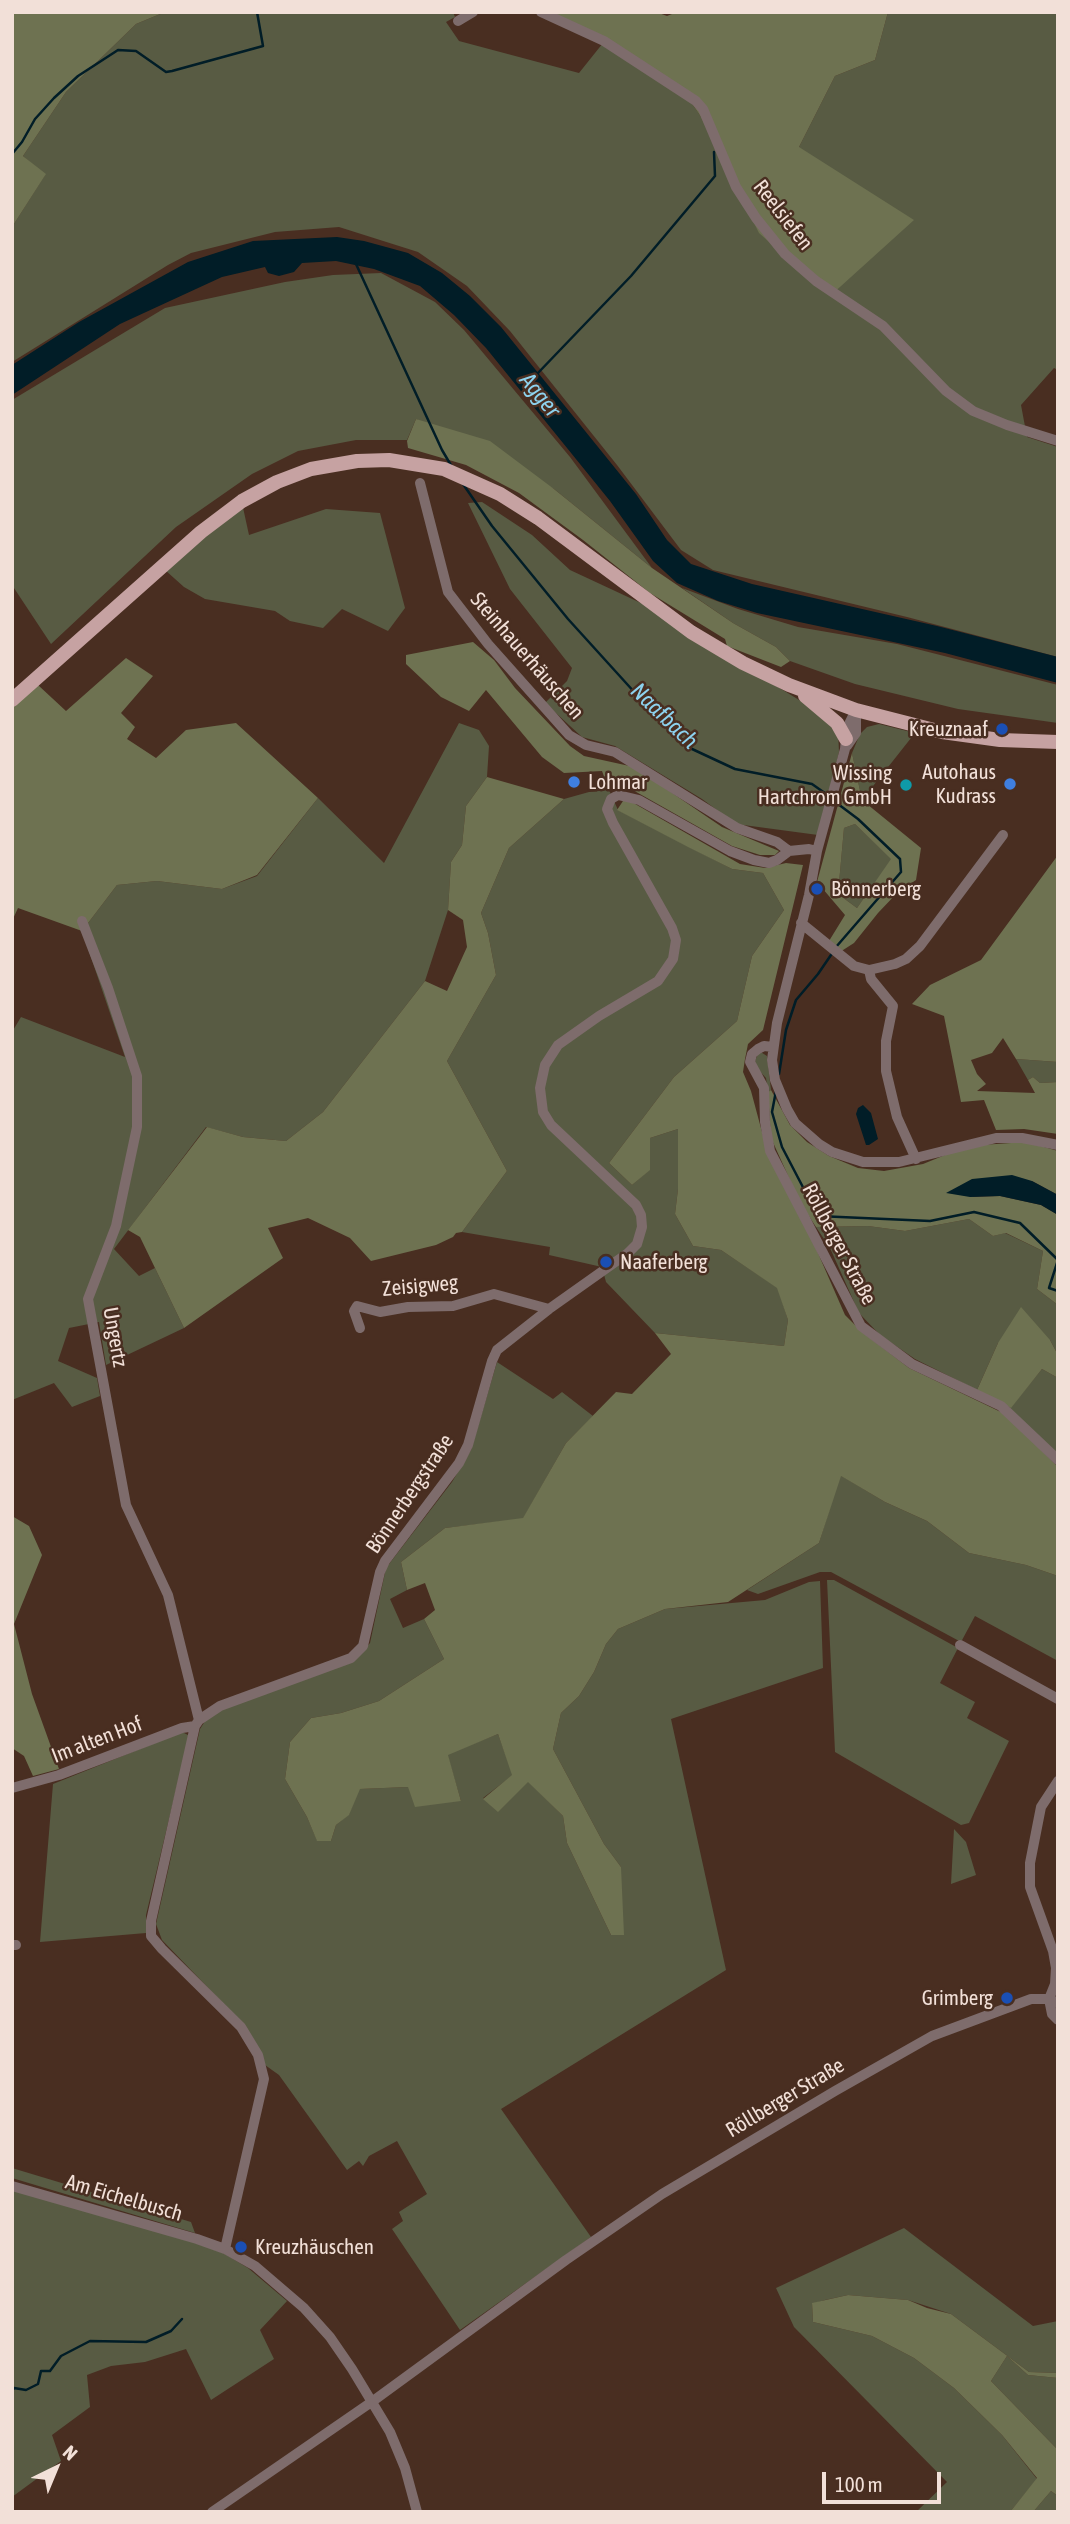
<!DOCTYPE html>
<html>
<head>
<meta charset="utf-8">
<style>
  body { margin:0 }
  #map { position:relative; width:1070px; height:2524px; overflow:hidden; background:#492e21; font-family:"Asap Condensed",sans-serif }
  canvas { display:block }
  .frame { position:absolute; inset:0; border:14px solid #f2e0d8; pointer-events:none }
  .north { position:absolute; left:21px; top:2433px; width:70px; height:70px; -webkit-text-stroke:5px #492e21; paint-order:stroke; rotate:43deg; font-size:19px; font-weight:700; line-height:28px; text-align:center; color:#f2e0d8 }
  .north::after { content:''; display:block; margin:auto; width:24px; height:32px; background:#f2e0d8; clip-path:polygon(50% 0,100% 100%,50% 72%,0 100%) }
  .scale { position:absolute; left:822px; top:2472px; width:119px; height:32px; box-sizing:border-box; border:4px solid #f2e0d8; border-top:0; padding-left:9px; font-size:21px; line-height:24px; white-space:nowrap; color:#f2e0d8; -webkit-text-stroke:5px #492e21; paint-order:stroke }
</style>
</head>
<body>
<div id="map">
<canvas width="1070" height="2524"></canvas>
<div class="frame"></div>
<div class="north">N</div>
<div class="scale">100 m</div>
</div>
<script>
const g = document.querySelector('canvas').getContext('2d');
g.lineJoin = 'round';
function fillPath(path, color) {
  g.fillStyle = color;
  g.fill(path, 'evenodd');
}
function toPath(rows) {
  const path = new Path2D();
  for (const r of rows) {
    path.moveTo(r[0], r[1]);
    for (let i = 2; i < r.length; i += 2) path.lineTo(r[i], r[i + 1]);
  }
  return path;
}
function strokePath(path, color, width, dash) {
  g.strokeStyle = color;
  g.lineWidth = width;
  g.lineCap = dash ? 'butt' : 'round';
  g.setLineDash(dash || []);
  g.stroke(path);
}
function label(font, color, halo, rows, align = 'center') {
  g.font = font + ' "Asap Condensed",sans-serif';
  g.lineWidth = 5;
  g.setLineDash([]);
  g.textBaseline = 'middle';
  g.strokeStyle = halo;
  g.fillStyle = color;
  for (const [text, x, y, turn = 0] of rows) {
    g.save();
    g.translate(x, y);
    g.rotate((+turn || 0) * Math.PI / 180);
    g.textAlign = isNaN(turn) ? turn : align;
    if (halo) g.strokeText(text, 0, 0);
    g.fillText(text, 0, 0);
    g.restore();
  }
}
fillPath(toPath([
  [165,12,453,12,455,17,446,22,459,41,579,73,603,43,691,102,701,117,799,147,835,76,875,60,888,12,1058,12,1058,370,1054,368,1021,405,1027,437,1058,447,1058,657,907,617,713,570,681,550,617,465,510,331,467,286,418,252,339,227,275,232,191,253,168,265,12,362,12,227,45,175,23,156,66,92,136,24],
  [381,273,435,302,464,330,570,457,652,568,554,489,416,419,407,440,356,440,298,451,252,474,176,527,51,644,12,585,12,400,165,308,285,282,333,275],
  [482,502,532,535,570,570,643,604,830,719,838,730,839,752,818,835,736,824,702,799,615,746,582,737,545,703,567,681,572,668,510,589,468,503],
  [242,503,249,535,326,509,380,513,405,608,388,631,342,609,323,628,290,621,275,611,205,599,184,587,165,570],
  [682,588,738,609,798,627,897,644,1058,685,1058,723,958,709,855,684,790,661,776,647,733,623],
  [459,723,479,730,489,746,487,777,466,806,462,845,451,862,448,910,425,981,323,1112,286,1141,243,1137,206,1127,114,1249,139,1276,155,1268,184,1328,106,1365,99,1322,69,1328,58,1361,97,1378,100,1396,72,1407,54,1383,12,1400,12,1032,21,1017,125,1057,82,931,117,885,157,881,222,889,257,876,318,798,384,863],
  [879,724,915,733,862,800,852,753,860,734,867,727],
  [609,790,618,810,732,869,763,873,784,910,752,956,737,1021,674,1077,609,1163,632,1185,649,1170,650,1138,678,1129,678,1189,675,1214,693,1246,721,1250,778,1288,788,1320,784,1346,655,1333,606,1282,602,1267,549,1255,550,1247,462,1232,507,1171,447,1061,496,975,488,933,481,913,509,848,564,799,589,792],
  [855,824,892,859,857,908,838,894,844,828],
  [759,1051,767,1056,771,1090,768,1092,766,1078,756,1067,755,1061],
  [1016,1059,1058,1062,1058,1082,1040,1083,1033,1077,1028,1080],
  [969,1219,993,1236,1005,1233,1043,1251,1037,1289,1058,1305,1058,1355,1050,1340,998,1343,977,1390,915,1359,880,1335,859,1313,830,1248,816,1227,868,1226,905,1231],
  [497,1362,553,1399,562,1392,593,1416,566,1443,523,1519,445,1528,401,1562,407,1590,390,1599,403,1628,424,1619,444,1659,379,1701,341,1713,311,1718,290,1742,285,1779,307,1817,317,1840,331,1841,336,1825,349,1814,359,1789,408,1787,461,1801,447,1754,498,1734,513,1775,483,1798,498,1811,528,1781,563,1816,567,1843,611,1935,621,1867,604,1844,553,1749,561,1713,579,1696,594,1672,606,1644,618,1629,665,1609,765,1600,809,1582,820,1581,823,1668,671,1719,726,1970,501,2109,591,2237,460,2330,392,2229,403,2221,399,2212,427,2194,397,2141,369,2156,363,2166,359,2161,347,2170,279,2075,265,2065,246,2027,162,1940,156,1924,200,1729,207,1718,217,1712,359,1655,370,1643,386,1568,452,1482,471,1450],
  [1042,1369,1058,1378,1058,1467,1005,1414],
  [840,1475,885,1502,927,1521,969,1553,1026,1565,1058,1576,1058,1661,975,1616,961,1642,831,1572,820,1572,758,1594,747,1590,819,1543],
  [827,1580,834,1580,958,1648,940,1683,975,1702,967,1718,1009,1741,969,1823,961,1825,835,1752],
  [182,1732,188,1735,188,1740,146,1915,146,1933,40,1942,53,1784],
  [954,1829,966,1842,976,1875,951,1884],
  [12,2168,191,2222,195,2233,12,2178],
  [12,2190,196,2243,223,2253,248,2268,287,2301,260,2330,274,2359,211,2400,186,2349,145,2362,111,2366,87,2375,90,2407,52,2435,61,2461,12,2497],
  [904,2228,1033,2326,1058,2321,1058,2373,1029,2372,951,2314,908,2300,848,2295,825,2300,812,2304,813,2322,872,2336,914,2358,954,2388,1002,2435,1037,2479,1010,2512,916,2512,947,2482,794,2327,776,2288],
  [1007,2356,1028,2375,1058,2378,1058,2450,991,2381],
  [1051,2491,1058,2496,1058,2512,1033,2512]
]), '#585b43');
fillPath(toPath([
  [12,12,165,12,136,24,66,92,23,156,46,174,12,227],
  [548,12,656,12,667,16,677,12,888,12,875,60,835,76,799,147,914,220,830,296,759,233,701,117,691,102,603,43],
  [416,419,490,441,554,489,652,568,733,623,776,647,790,661,781,667,727,646,725,639,650,593,583,540,519,493,466,465,408,448,407,441],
  [473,642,494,660,515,688,570,746,584,756,634,767,722,827,779,851,775,855,760,855,732,846,631,789,606,782,602,771,564,773,542,757,486,690,469,711,441,697,406,664,406,655],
  [126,658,153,676,121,713,135,727,127,739,156,758,186,730,236,723,318,798,257,875,222,889,157,881,117,885,82,931,18,908,12,921,12,706,38,685,66,711],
  [852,753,862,800,921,848,916,880,898,892,878,913,854,943,840,952,829,941,845,915,817,882],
  [855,824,891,859,857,908,838,894,844,828],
  [487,777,564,799,509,848,481,913,488,933,496,975,447,1061,507,1171,462,1232,456,1233,453,1237,436,1245,371,1261,350,1238,308,1218,268,1228,283,1258,184,1328,140,1237,128,1230,207,1127,243,1137,286,1141,323,1112,425,981,447,991,467,947,463,920,448,910,451,862,462,845,466,806],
  [623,801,630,801,740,864,765,868,786,863,803,865,763,1030,748,1044,745,1059,743,1072,751,1091,769,1158,814,1244,845,1315,862,1332,909,1368,1005,1414,1058,1467,1058,1576,1026,1565,969,1553,927,1521,885,1502,841,1476,819,1543,728,1602,665,1609,618,1629,606,1644,594,1672,579,1696,561,1713,553,1749,604,1844,621,1867,624,1935,611,1935,567,1843,563,1816,528,1782,498,1812,483,1799,512,1775,498,1734,448,1755,461,1801,415,1807,408,1787,360,1789,349,1815,336,1825,331,1841,317,1841,307,1817,285,1779,290,1742,311,1718,341,1713,379,1701,444,1659,424,1619,435,1610,425,1583,407,1590,401,1562,445,1528,523,1518,566,1443,616,1392,632,1394,671,1354,655,1333,784,1346,788,1320,777,1288,721,1250,693,1246,675,1214,678,1189,678,1129,650,1138,650,1170,632,1185,609,1163,674,1077,737,1021,752,956,784,910,763,873,732,869,688,847,617,810],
  [1058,855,1058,1062,1016,1059,1003,1038,992,1053,971,1060,977,1074,986,1084,977,1091,1035,1093,1028,1080,1033,1077,1040,1083,1058,1082,1058,1134,1024,1129,996,1130,984,1100,961,1102,944,1016,912,1004,930,985,981,960],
  [771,1090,790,1125,807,1142,829,1156,858,1168,884,1171,923,1164,950,1153,981,1145,1011,1143,1030,1143,1058,1151,1058,1195,1032,1181,970,1197,1000,1196,1041,1205,1058,1215,1058,1305,1037,1289,1043,1251,1006,1233,993,1236,969,1219,905,1231,868,1226,816,1227,801,1204,771,1138,768,1092],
  [1021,1307,1050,1340,1058,1355,1058,1378,1042,1369,1011,1408,977,1390,998,1343],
  [12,1516,29,1526,42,1555,14,1624,32,1694,59,1769,33,1776,24,1756,12,1748],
  [848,2295,908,2300,927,2308,951,2314,1029,2372,1058,2373,1058,2378,1028,2375,1007,2356,991,2381,1058,2450,1058,2496,1051,2491,1033,2512,1010,2512,1037,2478,1002,2435,954,2388,914,2358,872,2336,813,2322,812,2303]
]), '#6e7251');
fillPath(toPath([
  [337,237,364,241,408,253,442,273,470,296,501,327,636,494,667,540,691,564,752,584,937,626,1058,657,1058,683,945,653,757,613,718,601,677,583,653,561,610,501,486,348,454,315,420,286,374,269,336,261,302,263,294,272,279,276,268,273,265,267,222,277,120,324,12,395,12,365,79,322,188,262,253,241],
  [863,1105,871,1113,878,1139,869,1145,866,1145,856,1114,858,1108],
  [1012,1175,1032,1181,1058,1195,1058,1215,1041,1205,1000,1196,970,1197,946,1193,972,1179]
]), '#011d27');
strokePath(toPath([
  [12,154,22,142,35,119,54,98,78,76,118,50,136,51,166,72,172,71,263,46,257,12],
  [356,264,442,450,452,467],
  [537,374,631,276,715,176,714,152],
  [463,484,492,526,568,619,656,716,692,749,735,769,812,784,829,796],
  [834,801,858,819,900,859,901,872,836,947],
  [779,1074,786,1030,796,1000,818,974,833,952],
  [776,1091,772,1112,782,1147,818,1216,930,1221,974,1212,1020,1223,1058,1260,1049,1288,1058,1291],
  [12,2391,14,2388,26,2390,38,2384,41,2371,50,2371,61,2356,90,2341,146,2342,171,2331,182,2319]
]), '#011d27', 2.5);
strokePath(toPath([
  [541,12,604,41,696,101,703,109,736,187,756,218,785,254,816,281,883,326,946,391,973,411,1007,425,1058,441],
  [458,21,473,12],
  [420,483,448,592,488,644,569,735,586,745,615,752,737,828,777,842,789,851],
  [856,710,847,728,845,749,817,851,809,895,777,1023,772,1060,775,1080,787,1109,795,1123,819,1144,832,1152,863,1162,899,1162,996,1138,1022,1138,1058,1145],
  [847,746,856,733,856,710],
  [82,921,108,988,137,1076,137,1127,116,1226,88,1299,126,1505,168,1595,199,1720],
  [801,923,854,966,869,970,895,964,906,959,920,946,1003,835],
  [869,970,871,979,893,1006,886,1041,886,1071,897,1117,916,1159],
  [773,1047,764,1046,758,1049,752,1054,750,1062,764,1088,765,1122,770,1151,861,1326,912,1364,1001,1406,1058,1460],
  [360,1328,354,1311,357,1306,380,1312,408,1307,453,1306,494,1294,549,1309],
  [960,1645,1058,1699],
  [195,1726,199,1720,220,1706,351,1658,363,1646,380,1572,385,1561,459,1463,468,1445,492,1361,497,1350,549,1309,628,1253,637,1244,642,1227,641,1215,636,1205,551,1125,543,1112,540,1088,545,1065,558,1045,599,1016,658,981,673,959,676,940,672,928,613,823,607,809,611,799,618,795,639,800,730,851,754,860,769,863,777,860,789,851,809,849,817,851],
  [195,1726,151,1921,151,1936,162,1949,241,2027,258,2055,264,2079,225,2249],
  [12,1788,59,1775,182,1728,195,1726],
  [12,1945,16,1945],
  [1049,1999,1055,1984,1056,1968,1053,1951,1030,1887,1030,1863,1041,1807,1058,1781],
  [1049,1999,1052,2014,1058,2020],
  [12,2186,197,2239,225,2249,255,2266,304,2308,330,2337,352,2369,390,2432,405,2468,417,2512],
  [212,2512,373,2401,566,2260,662,2194,835,2091,932,2036,1031,1999,1049,1999,1058,2003]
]), '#7e6c6c', 10);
strokePath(toPath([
  [805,696,837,723,846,739],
  [12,700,201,532,242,501,277,482,311,469,357,461,389,460,444,469,500,494,538,518,691,632,743,663,789,685,856,710,942,732,1000,740,1058,742]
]), '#c6a2a2', 14);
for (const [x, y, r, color] of [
  [1002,729,7,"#1a4fb4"],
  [574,782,7,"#3f7fe0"],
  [1010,784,7,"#3f7fe0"],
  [906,785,7,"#0f9aa8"],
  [817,889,7,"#1a4fb4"],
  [606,1262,7,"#1a4fb4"],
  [1007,1998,7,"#1a4fb4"],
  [241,2247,7,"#1a4fb4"]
]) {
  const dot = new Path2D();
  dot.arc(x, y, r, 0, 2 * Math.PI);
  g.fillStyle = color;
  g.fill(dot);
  strokePath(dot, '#492e21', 2.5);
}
label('21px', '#f2e0d8', '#492e21', [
  ["Reelsiefen",783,215,52],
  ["Steinhauerhäuschen",527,656,49],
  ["Röllberger Straße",839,1244,62],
  ["Zeisigweg",420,1286,-5],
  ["Ungertz",115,1337,80],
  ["Bönnerbergstraße",410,1494,-56],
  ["Im alten Hof",97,1740,-21],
  ["Röllberger Straße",785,2098,-31],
  ["Am Eichelbusch",124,2198,16]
]);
label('21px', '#f2e0d8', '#492e21', [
  ["Kreuznaaf",988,729],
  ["Autohaus",996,772],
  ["Kudrass",996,796],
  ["Wissing",892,773],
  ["Hartchrom GmbH",892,797],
  ["Lohmar",588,782,"left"],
  ["Bönnerberg",831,889,"left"],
  ["Naaferberg",620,1262,"left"],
  ["Grimberg",993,1998],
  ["Kreuzhäuschen",255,2247,"left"]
], 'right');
label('italic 23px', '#8dd2ee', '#492e21', [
  ["Agger",540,395,51],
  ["Naafbach",664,716,44]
]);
</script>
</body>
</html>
